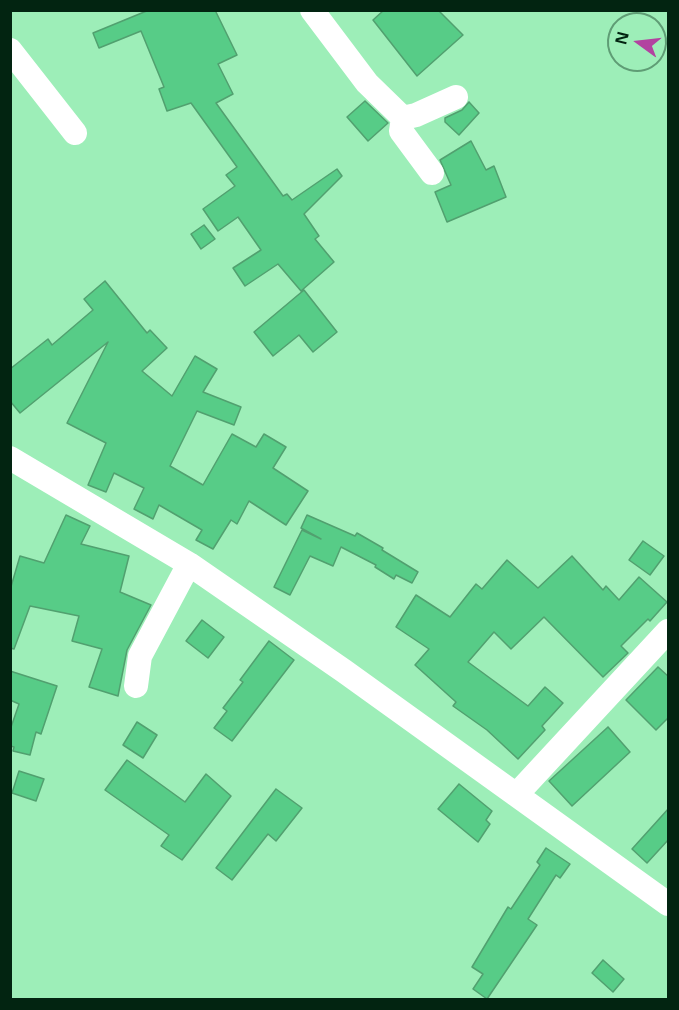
<!DOCTYPE html>
<html>
<head>
<meta charset="utf-8">
<style>
  body { margin:0 }
  #map { position:relative; width:679px; height:1010px; overflow:hidden; background:#9deeb8; font-family:"Open Sans",sans-serif }
  canvas { display:block }
  .frame { position:absolute; inset:0; border:12px solid #022411; pointer-events:none }
  .north { position:absolute; left:607px; top:12px; width:60px; height:60px; box-sizing:border-box; background:#9deeb8; border:2px solid #5f9d75; border-radius:50%; rotate:285deg; font-size:16px; font-weight:700; line-height:24px; text-align:center; color:#022411 }
  .north::after { content:''; display:block; margin:auto; width:21px; height:27px; background:#b243a0; clip-path:polygon(50% 0,100% 100%,50% 72%,0 100%) }
</style>
</head>
<body>
<div id="map">
<canvas width="679" height="1010"></canvas>
<div class="frame"></div>
<div class="north">N</div>
</div>
<script>
const g = document.querySelector('canvas').getContext('2d');
g.lineJoin = 'round';
function fillPath(path, color) {
  g.fillStyle = color;
  g.fill(path, 'evenodd');
}
function toPath(rows) {
  const path = new Path2D();
  for (const r of rows) {
    path.moveTo(r[0], r[1]);
    for (let i = 2; i < r.length; i += 2) path.lineTo(r[i], r[i + 1]);
  }
  return path;
}
function strokePath(path, color, width, dash) {
  g.strokeStyle = color;
  g.lineWidth = width;
  g.lineCap = dash ? 'butt' : 'round';
  g.setLineDash(dash || []);
  g.stroke(path);
}
const building = toPath([
  [149,10,215,10,237,55,218,64,233,94,216,103,283,196,287,194,292,200,337,169,342,176,304,214,319,236,315,239,334,262,301,291,278,264,245,286,233,268,261,250,238,217,218,231,203,209,235,186,226,175,237,167,191,103,167,111,159,89,164,87,141,31,99,48,93,33,149,10],
  [384,10,438,10,463,35,417,76,373,20,384,10],
  [365,101,388,123,368,141,347,117,365,101],
  [469,102,479,113,459,135,445,122,445,118,462,110,469,102],
  [471,141,486,170,494,166,506,197,447,222,435,192,451,185,440,160,471,141],
  [204,225,215,239,201,249,191,234,204,225],
  [105,281,147,333,150,330,167,348,142,371,172,396,195,356,217,369,203,392,241,407,234,425,197,411,170,466,203,485,232,434,256,447,264,434,286,447,273,468,308,491,286,525,249,501,237,524,231,520,213,549,196,540,202,530,159,505,153,519,134,509,144,488,114,473,106,492,88,485,106,443,67,423,108,342,20,413,10,401,10,369,48,339,52,345,93,310,84,299,105,281],
  [304,290,337,332,313,352,299,335,273,356,254,332,304,290],
  [66,515,90,526,81,544,129,556,120,592,151,605,127,650,118,696,89,687,102,649,72,641,79,616,30,606,14,649,10,648,10,590,20,556,44,563,66,515],
  [307,515,355,536,357,533,383,548,382,550,418,572,412,583,396,575,394,579,375,567,376,565,341,547,333,566,310,556,290,595,274,587,302,530,321,539,301,528,307,515],
  [643,541,664,556,650,575,629,560,643,541],
  [572,556,603,590,606,586,619,600,639,577,667,602,650,621,648,619,621,646,628,653,603,677,544,617,511,649,494,632,468,662,528,706,545,687,563,703,542,726,545,730,518,759,487,730,453,706,456,702,415,665,429,649,396,627,416,595,450,617,476,584,482,589,507,560,538,588,572,556],
  [202,620,224,637,208,658,186,641,202,620],
  [269,641,294,660,232,741,214,728,227,711,223,708,243,682,240,680,269,641],
  [658,667,669,677,669,717,656,730,626,700,658,667],
  [10,671,57,686,41,734,36,732,30,755,13,751,14,747,10,746,10,730,19,704,10,700,10,671],
  [137,722,157,735,143,758,123,745,137,722],
  [608,727,630,752,572,806,549,781,608,727],
  [127,760,185,802,206,774,231,796,182,860,161,846,169,835,105,790,127,760],
  [19,771,44,779,36,801,12,793,19,771],
  [459,784,492,811,486,820,490,824,478,842,438,809,459,784],
  [276,789,302,808,276,841,268,834,232,880,216,868,276,789],
  [669,808,669,839,647,863,632,849,669,808],
  [546,848,570,864,560,878,556,875,528,919,537,925,487,999,473,989,483,974,472,967,508,907,511,909,540,865,537,862,546,848],
  [603,960,624,979,613,992,592,973,603,960]
]);
fillPath(building, '#57cc87');
strokePath(building, '#51a06f', 1.5);
strokePath(toPath([
  [312,10,367,83,403,118,416,115,456,97],
  [10,50,75,133],
  [403,118,401,131,432,173],
  [10,458,189,564,344,671,668,904],
  [136,686,140,656,189,564],
  [517,794,668,631]
]), '#fff', 24);
</script>
</body>
</html>
